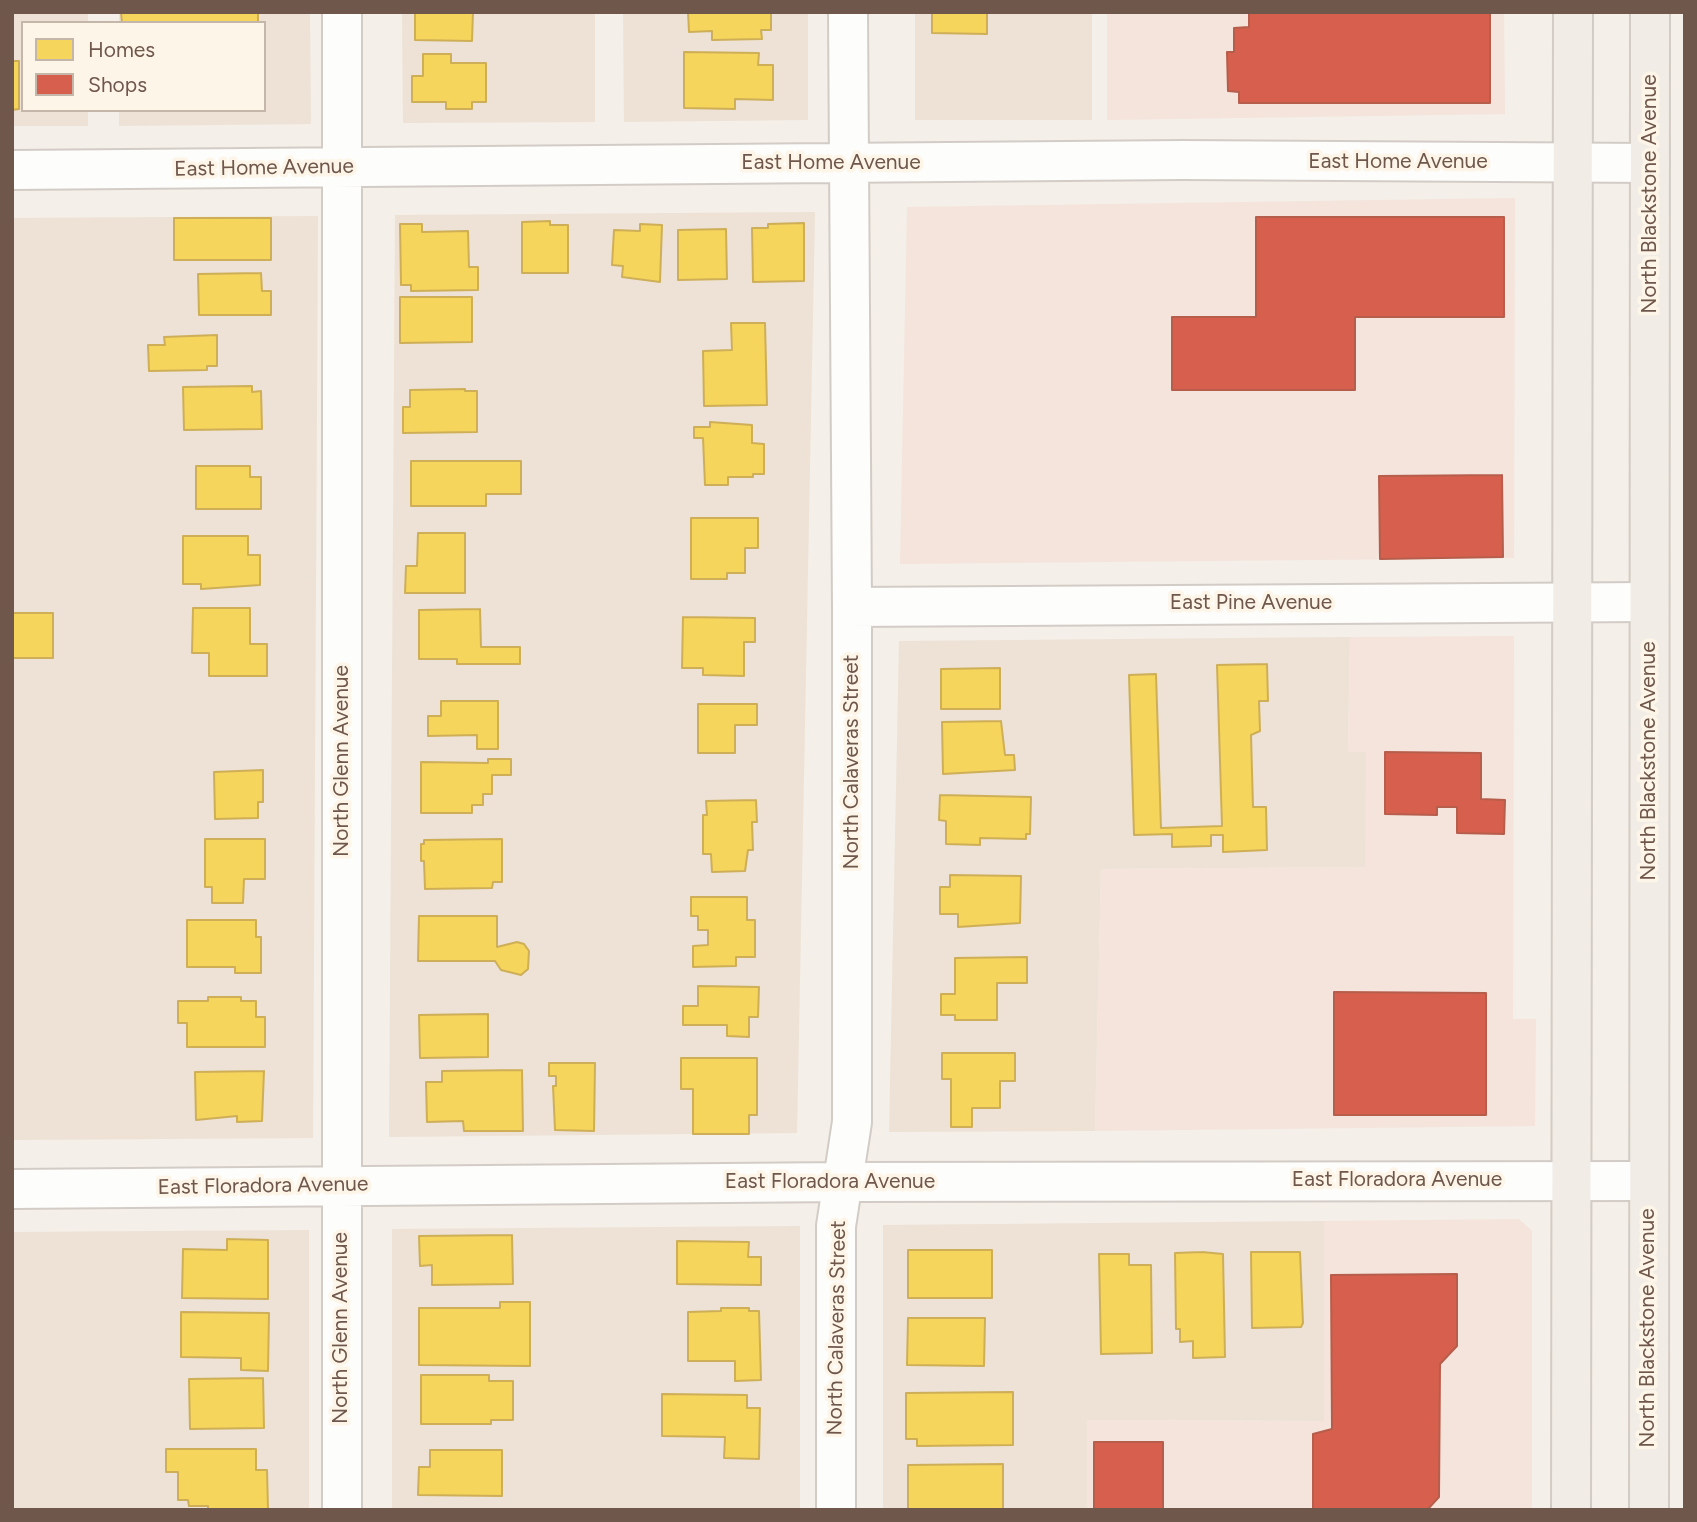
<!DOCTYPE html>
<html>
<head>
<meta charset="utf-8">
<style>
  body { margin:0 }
  #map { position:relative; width:1697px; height:1522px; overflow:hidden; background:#f4efe8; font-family:Figtree,sans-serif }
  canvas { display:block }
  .frame { position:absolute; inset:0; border:14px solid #6f574b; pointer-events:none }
  .legend { position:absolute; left:21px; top:21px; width:245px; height:91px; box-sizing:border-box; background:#fdf5e8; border:2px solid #c4b6a9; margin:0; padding:9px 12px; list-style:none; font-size:21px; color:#6f574b }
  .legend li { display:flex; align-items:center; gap:14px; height:35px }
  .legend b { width:35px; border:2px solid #c4b6a9 }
</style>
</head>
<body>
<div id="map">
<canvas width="1697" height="1522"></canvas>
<div class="frame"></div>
<ul class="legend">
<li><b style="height:19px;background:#f6d55c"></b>Homes</li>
<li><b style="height:19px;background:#d6604d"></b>Shops</li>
</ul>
</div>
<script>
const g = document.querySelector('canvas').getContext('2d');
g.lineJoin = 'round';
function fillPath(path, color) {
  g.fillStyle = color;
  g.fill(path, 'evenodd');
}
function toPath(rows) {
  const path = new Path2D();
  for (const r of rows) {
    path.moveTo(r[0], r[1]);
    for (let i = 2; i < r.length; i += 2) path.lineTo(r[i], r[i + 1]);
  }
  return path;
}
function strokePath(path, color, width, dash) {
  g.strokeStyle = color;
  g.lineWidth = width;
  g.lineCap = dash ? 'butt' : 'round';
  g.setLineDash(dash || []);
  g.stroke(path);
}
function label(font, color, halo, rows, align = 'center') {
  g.font = font + ' Figtree,sans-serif';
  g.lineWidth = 7;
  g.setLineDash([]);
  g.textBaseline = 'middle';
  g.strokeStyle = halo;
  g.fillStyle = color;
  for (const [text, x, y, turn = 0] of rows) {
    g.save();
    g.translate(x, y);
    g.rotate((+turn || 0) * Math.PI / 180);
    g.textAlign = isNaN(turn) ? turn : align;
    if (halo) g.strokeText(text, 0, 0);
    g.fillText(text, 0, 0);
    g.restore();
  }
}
fillPath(toPath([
  [12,12,88,12,88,23,23,23,23,110,88,110,88,126,12,126],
  [119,12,310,12,311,124,119,126,119,110,264,110,264,23,119,23],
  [402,12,595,12,595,122,403,123],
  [623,12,808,12,808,120,624,122],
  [915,12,1092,12,1092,120,915,120],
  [815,212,797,1133,389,1137,395,215],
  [318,216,313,1138,12,1140,12,218],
  [1350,637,1348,751,1366,752,1366,867,1101,869,1095,1131,889,1132,899,641],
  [1324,1221,1324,1421,1087,1420,1087,1510,883,1510,883,1225],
  [800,1226,800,1510,392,1510,392,1229],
  [309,1230,309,1510,12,1510,12,1232]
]), '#ede2d5');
fillPath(toPath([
  [1107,12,1504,12,1505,114,1107,120],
  [1515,198,1514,558,900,564,907,207],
  [1514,636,1513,1019,1536,1019,1535,1126,1095,1131,1101,869,1365,867,1366,752,1348,752,1350,637],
  [1519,1219,1532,1231,1532,1510,1087,1510,1087,1420,1324,1421,1324,1221]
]), '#f4e4dc');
const homes = toPath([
  [121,12,258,12,258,23,122,23,121,12],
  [415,12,473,12,472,41,415,40,415,12],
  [688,12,771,12,771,30,761,30,762,39,712,40,712,31,689,32,688,12],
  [932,12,987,12,987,34,932,33,932,12],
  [684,52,759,53,758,65,773,65,773,100,735,99,735,109,684,108,684,52],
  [423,54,451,54,451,63,486,63,486,102,472,102,472,109,446,109,446,102,412,102,412,76,423,76,423,54],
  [12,61,19,61,19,109,12,110,12,61],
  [174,218,271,218,271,260,174,260,174,218],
  [550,221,550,225,568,225,568,273,522,273,522,222,550,221],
  [804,223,804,281,753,282,752,228,768,228,768,224,804,223],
  [400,224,422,224,422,232,468,231,469,267,478,267,478,290,411,291,411,285,401,285,400,224],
  [640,224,662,225,660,282,622,277,623,266,612,265,614,230,640,231,640,224],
  [726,229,727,279,678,280,678,230,726,229],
  [261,273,262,291,271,291,271,315,199,315,198,274,261,273],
  [400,297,472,297,472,342,400,343,400,297],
  [731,323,765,323,767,405,704,406,703,351,732,350,731,323],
  [217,335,217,366,207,366,207,370,149,371,148,345,165,345,164,337,217,335],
  [252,386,252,392,261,391,262,429,184,430,183,387,252,386],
  [465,389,465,391,477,391,477,432,403,433,403,407,410,407,410,390,465,389],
  [710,422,752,425,752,443,764,444,764,474,753,474,753,477,728,477,728,485,705,485,703,438,694,438,694,427,710,427,710,422],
  [411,461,521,461,521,494,486,494,486,506,411,506,411,461],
  [196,466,250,466,250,477,261,477,261,509,196,509,196,466],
  [691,518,758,518,758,548,745,548,745,573,727,573,727,579,691,579,691,518],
  [418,533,465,533,465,593,405,593,406,566,417,566,418,533],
  [183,536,248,536,248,555,260,555,260,585,201,589,201,584,183,584,183,536],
  [193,608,250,608,250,644,267,644,267,676,209,676,209,653,192,653,193,608],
  [480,609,481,647,520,647,520,664,457,664,457,659,419,659,419,610,480,609],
  [12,613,53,613,53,658,12,658,12,613],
  [683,617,755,618,755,642,744,642,744,676,703,675,703,668,682,668,683,617],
  [1267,664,1268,701,1259,701,1260,731,1251,735,1253,807,1266,807,1267,850,1223,852,1223,835,1211,835,1211,846,1172,847,1172,834,1134,835,1129,675,1156,674,1161,828,1222,826,1217,665,1267,664],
  [1000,668,1000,709,941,709,941,669,1000,668],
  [441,701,498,701,498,749,477,749,477,735,428,736,428,716,441,716,441,701],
  [698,704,757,704,757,725,735,725,735,753,698,753,698,704],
  [1001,721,1005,755,1014,755,1015,770,943,774,942,722,1001,721],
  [488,759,511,759,511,775,492,775,492,794,483,794,483,805,472,805,472,813,421,813,421,762,488,763,488,759],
  [263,770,263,802,258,802,258,818,215,819,214,772,263,770],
  [940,795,1031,797,1030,834,1026,834,1026,839,980,838,980,845,946,844,946,821,939,820,940,795],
  [756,800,757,822,752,822,753,850,748,850,745,871,712,872,711,854,703,854,703,815,707,815,706,801,756,800],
  [205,839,265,839,265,879,244,879,243,903,212,903,212,887,205,887,205,839],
  [502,839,502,882,493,882,492,888,425,889,424,861,421,861,421,844,424,844,424,840,502,839],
  [950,875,1021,876,1020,923,958,927,958,914,940,914,940,887,950,887,950,875],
  [691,897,747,897,747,920,755,920,755,957,736,957,736,966,693,967,693,946,708,945,708,930,698,930,698,916,691,916,691,897],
  [419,916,497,916,497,947,517,942,524,944,529,951,528,969,521,975,501,970,495,961,418,961,419,916],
  [187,920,256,920,256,937,261,937,261,973,235,973,235,967,187,967,187,920],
  [1027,957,1027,983,997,983,997,1020,955,1020,955,1015,941,1015,941,994,955,994,955,958,1027,957],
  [698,986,759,987,758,1017,749,1017,749,1037,727,1036,727,1025,683,1025,683,1006,698,1006,698,986],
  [208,997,241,997,241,1001,256,1001,256,1017,265,1017,265,1047,187,1047,187,1023,178,1023,178,1001,208,1001,208,997],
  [488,1014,488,1057,420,1058,419,1015,488,1014],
  [942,1053,1015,1053,1015,1081,1000,1081,1000,1108,972,1108,972,1127,951,1127,951,1079,942,1079,942,1053],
  [681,1058,757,1058,757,1115,749,1115,749,1134,693,1134,693,1089,681,1089,681,1058],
  [549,1063,595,1063,594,1131,555,1130,553,1086,556,1086,556,1076,549,1076,549,1063],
  [522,1070,523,1131,464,1131,463,1121,427,1122,426,1082,442,1082,442,1071,522,1070],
  [264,1071,262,1121,237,1122,237,1116,196,1120,195,1072,264,1071],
  [512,1235,513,1284,432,1285,432,1265,420,1266,419,1236,512,1235],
  [227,1239,268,1240,268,1299,182,1298,183,1249,227,1250,227,1239],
  [677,1241,749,1242,748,1257,761,1257,761,1285,677,1284,677,1241],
  [908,1250,992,1250,992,1298,908,1298,908,1250],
  [1202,1252,1223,1254,1225,1357,1193,1358,1193,1341,1180,1342,1180,1329,1176,1329,1175,1253,1202,1252],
  [1251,1252,1300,1252,1303,1323,1301,1327,1252,1328,1251,1252],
  [1099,1254,1129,1254,1129,1265,1151,1265,1152,1353,1101,1354,1099,1254],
  [500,1302,530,1302,530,1366,419,1365,419,1308,500,1308,500,1302],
  [721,1308,749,1308,749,1311,759,1311,761,1380,735,1381,735,1361,688,1361,688,1312,721,1311,721,1308],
  [181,1312,269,1313,268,1371,241,1370,241,1358,181,1357,181,1312],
  [908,1318,985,1318,984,1366,907,1365,908,1318],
  [421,1375,489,1375,489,1381,513,1381,513,1420,491,1420,491,1424,421,1424,421,1375],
  [263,1378,264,1428,190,1429,189,1379,263,1378],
  [1013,1392,1013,1445,917,1446,917,1439,906,1439,906,1393,1013,1392],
  [662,1394,747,1395,747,1408,760,1408,759,1459,724,1458,725,1437,662,1436,662,1394],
  [166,1449,256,1449,256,1470,267,1470,268,1509,208,1510,208,1506,189,1506,188,1500,178,1500,178,1472,166,1472,166,1449],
  [430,1450,502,1450,502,1496,418,1495,419,1467,430,1467,430,1450],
  [1003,1464,1003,1510,908,1510,908,1465,1003,1464]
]);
fillPath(homes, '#f6d55c');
strokePath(homes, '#ceaf57', 2);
const shops = toPath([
  [1249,12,1490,12,1490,103,1239,103,1239,92,1228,91,1227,52,1234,52,1234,28,1249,27,1249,12],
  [1256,217,1504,217,1504,317,1355,317,1355,390,1172,390,1172,317,1256,317,1256,217],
  [1502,475,1503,557,1380,559,1379,476,1502,475],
  [1385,752,1481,753,1481,799,1505,800,1504,834,1457,833,1457,807,1437,807,1437,815,1385,814,1385,752],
  [1334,992,1486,993,1486,1115,1334,1115,1334,992],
  [1457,1274,1457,1346,1440,1364,1439,1497,1427,1510,1313,1510,1313,1434,1332,1429,1331,1275,1457,1274],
  [1094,1442,1163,1442,1163,1510,1094,1510,1094,1442]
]);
fillPath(shops, '#d6604d');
strokePath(shops, '#b75d4c', 2);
const minor = toPath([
  [12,170,1183,160,1650,163],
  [852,607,1649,602],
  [12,1189,843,1182,1648,1181],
  [342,1510,342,12],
  [836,1510,836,1226,852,1122,852,607,848,12]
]);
const major = toPath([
  [1571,1510,1573,12],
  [1649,1510,1650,12]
]);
strokePath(minor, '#d3ccc6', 42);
strokePath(major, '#d3cbc5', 42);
strokePath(minor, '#fdfdfc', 38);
strokePath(major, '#f1ece5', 38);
label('21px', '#6f574b', '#fdf5e8', [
  ["East Home Avenue",1398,162],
  ["East Home Avenue",831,163],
  ["East Home Avenue",264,168,-1],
  ["North Blackstone Avenue",1650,194,-90],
  ["East Pine Avenue",1251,603],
  ["North Glenn Avenue",342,761,-90],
  ["North Blackstone Avenue",1649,761,-90],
  ["North Calaveras Street",852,762,-90],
  ["East Floradora Avenue",1397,1180],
  ["East Floradora Avenue",830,1182],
  ["East Floradora Avenue",263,1186,-1],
  ["North Glenn Avenue",341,1328,-90],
  ["North Calaveras Street",837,1328,-89],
  ["North Blackstone Avenue",1648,1328,-90]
]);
</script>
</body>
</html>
